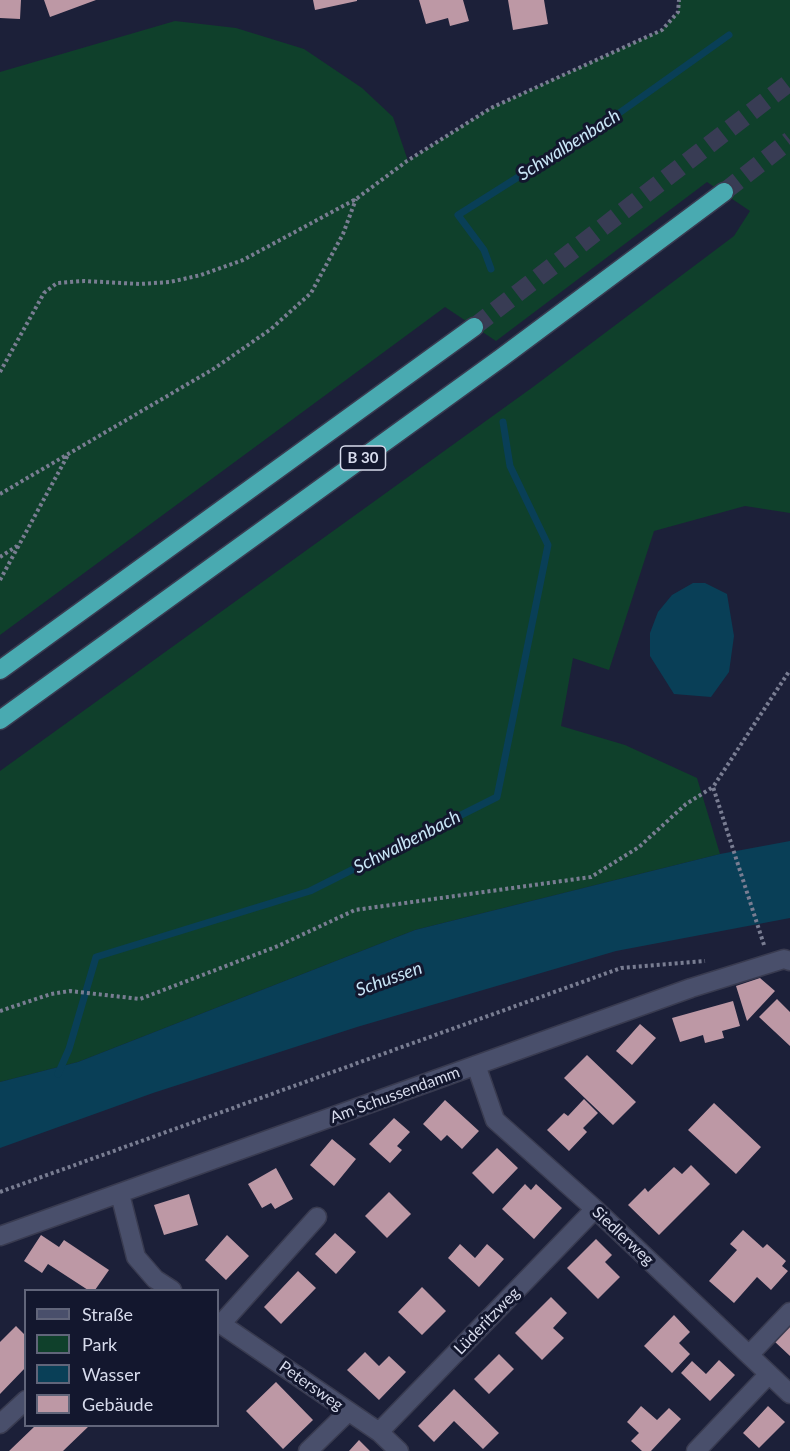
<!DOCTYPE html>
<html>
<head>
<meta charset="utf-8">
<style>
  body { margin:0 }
  #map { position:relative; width:790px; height:1451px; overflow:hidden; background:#1c2039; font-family:Lato,sans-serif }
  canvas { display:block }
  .legend { position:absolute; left:24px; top:1289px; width:195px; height:138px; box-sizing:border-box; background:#13172e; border:2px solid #61657a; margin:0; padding:8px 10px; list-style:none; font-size:18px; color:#d7dbec }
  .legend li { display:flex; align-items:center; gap:12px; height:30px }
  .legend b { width:30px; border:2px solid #61657a }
</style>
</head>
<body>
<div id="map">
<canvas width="790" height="1451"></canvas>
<ul class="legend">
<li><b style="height:8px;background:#494f6b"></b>Straße</li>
<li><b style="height:16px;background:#0f402b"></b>Park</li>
<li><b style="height:16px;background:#093f57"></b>Wasser</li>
<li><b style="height:16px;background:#bd98a5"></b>Gebäude</li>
</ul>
</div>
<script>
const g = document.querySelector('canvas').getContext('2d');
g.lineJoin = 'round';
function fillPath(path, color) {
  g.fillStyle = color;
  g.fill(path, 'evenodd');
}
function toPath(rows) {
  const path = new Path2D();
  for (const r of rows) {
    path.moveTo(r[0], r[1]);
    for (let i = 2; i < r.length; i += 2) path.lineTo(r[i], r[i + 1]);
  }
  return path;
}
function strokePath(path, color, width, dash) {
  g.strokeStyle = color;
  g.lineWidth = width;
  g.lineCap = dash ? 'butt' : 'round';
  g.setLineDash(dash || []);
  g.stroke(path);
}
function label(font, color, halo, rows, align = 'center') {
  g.font = font + ' Lato,sans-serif';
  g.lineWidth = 6;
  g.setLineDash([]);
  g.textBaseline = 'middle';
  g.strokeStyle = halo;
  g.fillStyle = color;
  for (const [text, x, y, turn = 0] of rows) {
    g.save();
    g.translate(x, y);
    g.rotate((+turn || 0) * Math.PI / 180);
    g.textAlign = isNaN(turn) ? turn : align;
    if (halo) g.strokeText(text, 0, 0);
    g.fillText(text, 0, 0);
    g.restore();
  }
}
fillPath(toPath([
  [679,0,790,0,790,513,745,506,654,531,609,670,573,658,561,726,625,745,697,778,720,854,415,930,78,1062,0,1082,0,771,533,387,734,236,750,211,707,182,496,341,445,307,0,635,0,72,175,21,236,28,304,49,362,88,393,117,408,161,491,108,662,30,678,12]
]), '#0f402b');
fillPath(toPath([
  [693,583,705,583,727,594,734,636,729,672,711,697,674,694,650,656,650,633,658,612,672,595],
  [790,841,790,918,616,951,357,1027,153,1093,0,1148,0,1082,78,1062,415,930,720,854]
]), '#093f57');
strokePath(toPath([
  [491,269,484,250,458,215,615,116,729,35],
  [58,1074,69,1049,96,957,310,891,497,797,548,545,510,466,503,422]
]), '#093f57', 7);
fillPath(toPath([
  [0,0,21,0,20,19,0,18],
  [44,0,96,0,50,17],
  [313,0,357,0,357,1,315,10],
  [419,0,463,0,469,21,450,26,448,18,426,24],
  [508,0,544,0,548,24,513,30],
  [760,978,775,991,747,1021,736,986],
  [777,999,790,1012,790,1046,759,1017],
  [733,1001,740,1026,722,1031,724,1038,705,1043,703,1035,680,1042,672,1018],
  [640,1024,656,1038,632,1065,616,1051],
  [587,1055,636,1102,613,1125,564,1078],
  [584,1099,598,1113,583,1128,587,1132,569,1151,547,1130,564,1113,568,1116],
  [445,1100,479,1131,462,1149,447,1135,441,1141,423,1124],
  [714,1103,761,1147,736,1174,688,1130],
  [394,1118,410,1132,397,1146,402,1150,390,1163,369,1144],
  [332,1139,356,1159,334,1186,310,1165],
  [497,1148,518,1168,493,1194,472,1173],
  [691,1165,710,1184,659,1235,628,1205,645,1188,648,1192,674,1167,682,1174],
  [276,1168,293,1199,275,1209,271,1203,262,1208,248,1184],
  [525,1184,531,1190,536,1184,562,1208,534,1239,502,1209],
  [389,1192,411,1214,387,1238,365,1216],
  [189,1194,198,1225,164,1235,154,1205],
  [743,1230,763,1248,767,1244,786,1261,782,1266,788,1271,771,1290,757,1277,734,1303,709,1281,737,1250,730,1244],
  [335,1233,356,1252,336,1274,315,1254],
  [41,1235,59,1247,64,1240,109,1270,95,1290,88,1290,48,1264,42,1273,24,1261],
  [227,1235,249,1256,226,1280,205,1260],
  [596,1239,612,1255,605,1262,620,1277,598,1299,567,1268],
  [460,1244,475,1258,487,1244,504,1259,479,1287,448,1258],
  [298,1271,316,1288,281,1324,264,1307],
  [422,1287,446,1311,422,1335,398,1312],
  [551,1297,567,1313,553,1328,564,1338,542,1360,515,1333],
  [674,1315,690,1332,679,1343,690,1354,672,1373,644,1346],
  [790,1325,790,1356,774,1341],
  [16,1326,26,1336,26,1367,0,1394,0,1342],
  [365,1352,379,1366,389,1356,406,1372,379,1400,347,1370],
  [499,1354,514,1369,489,1394,474,1379],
  [719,1360,735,1375,710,1401,681,1373,692,1361,706,1374],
  [276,1382,313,1420,283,1449,246,1411],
  [454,1389,499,1433,483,1449,454,1421,434,1442,418,1426],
  [641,1406,657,1420,669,1408,681,1419,651,1451,642,1451,631,1441,639,1433,627,1422],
  [768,1406,785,1422,759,1448,743,1433],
  [35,1426,89,1426,63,1451,9,1451],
  [359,1440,370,1451,349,1451]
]), '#bd98a5');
strokePath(toPath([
  [724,192,790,140],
  [474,327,790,82]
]), '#383c54', 18, [18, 9]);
const minor = toPath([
  [476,1065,495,1120,595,1209,790,1394],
  [120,1194,136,1257,155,1279,172,1290],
  [0,1236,691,988,784,959,790,961],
  [218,1322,379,1432,399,1451],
  [221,1324,317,1217],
  [749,1355,790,1312],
  [0,1424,26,1400],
  [379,1432,595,1209],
  [308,1451,348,1412],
  [696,1451,769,1374]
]);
const highway = toPath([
  [0,670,474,327],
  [0,720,501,358,724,192]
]);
strokePath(minor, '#393b50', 21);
strokePath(highway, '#393b50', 21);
strokePath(toPath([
  [0,372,44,293,57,283,84,281,140,284,170,282,201,275,243,260,356,199,407,161,491,108,662,30,678,12,679,0],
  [0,494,215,368,271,329,311,293,343,234,356,199],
  [0,557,17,546],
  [0,580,69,453],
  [764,945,713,787,790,670],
  [0,1011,51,994,70,991,140,999,278,946,355,910,591,877,639,847,686,804,713,787],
  [0,1192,621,968,705,961]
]), '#797d92', 4, [3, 3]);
strokePath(minor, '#494f6b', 18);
strokePath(highway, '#49aab1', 18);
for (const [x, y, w] of [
  [363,458,45]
]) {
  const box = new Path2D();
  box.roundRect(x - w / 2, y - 12, w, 24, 4.5);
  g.fillStyle = '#13172e';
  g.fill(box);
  strokePath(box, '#d7dbec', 1.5);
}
label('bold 15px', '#d7dbec', null, [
  ["B 30",363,458]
]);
label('16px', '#d7dbec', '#13172e', [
  ["Am Schussendamm",395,1095,-20],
  ["Siedlerweg",623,1236,43],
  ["Lüderitzweg",487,1321,-46],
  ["Petersweg",311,1386,35]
]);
label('italic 18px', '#cae7f8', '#13172e', [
  ["Schwalbenbach",569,145,-32],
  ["Schwalbenbach",407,842,-27],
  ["Schussen",389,979,-20]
]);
</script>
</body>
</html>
